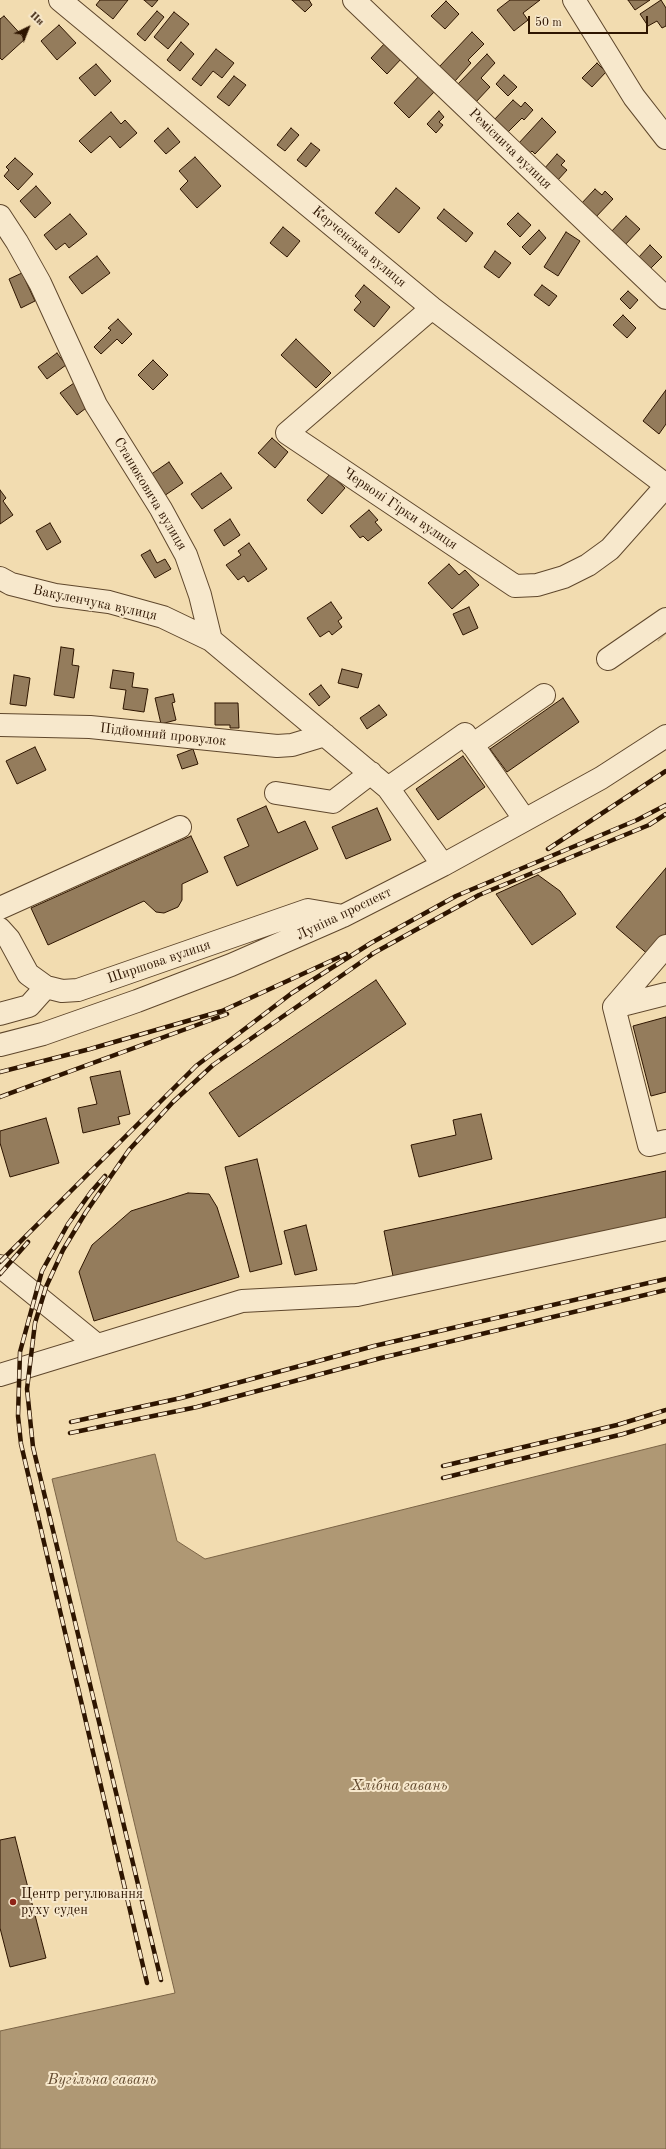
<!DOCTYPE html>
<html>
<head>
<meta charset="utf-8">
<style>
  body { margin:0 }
  #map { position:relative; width:666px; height:2149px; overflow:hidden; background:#f2dcb0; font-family:"Old Standard TT",serif }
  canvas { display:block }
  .north { position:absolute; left:8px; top:8px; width:40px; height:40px; -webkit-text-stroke:3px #f7e8cc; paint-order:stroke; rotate:43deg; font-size:11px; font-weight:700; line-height:16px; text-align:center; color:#2e1500 }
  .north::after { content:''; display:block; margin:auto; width:14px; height:18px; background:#2e1500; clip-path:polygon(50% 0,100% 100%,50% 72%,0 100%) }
  .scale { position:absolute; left:528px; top:16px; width:120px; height:18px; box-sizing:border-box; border:2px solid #2e1500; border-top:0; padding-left:5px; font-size:12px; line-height:14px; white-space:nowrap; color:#2e1500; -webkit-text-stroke:3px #f7e8cc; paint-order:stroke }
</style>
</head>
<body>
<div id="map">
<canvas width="666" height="2149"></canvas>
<div class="north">Пн</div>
<div class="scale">50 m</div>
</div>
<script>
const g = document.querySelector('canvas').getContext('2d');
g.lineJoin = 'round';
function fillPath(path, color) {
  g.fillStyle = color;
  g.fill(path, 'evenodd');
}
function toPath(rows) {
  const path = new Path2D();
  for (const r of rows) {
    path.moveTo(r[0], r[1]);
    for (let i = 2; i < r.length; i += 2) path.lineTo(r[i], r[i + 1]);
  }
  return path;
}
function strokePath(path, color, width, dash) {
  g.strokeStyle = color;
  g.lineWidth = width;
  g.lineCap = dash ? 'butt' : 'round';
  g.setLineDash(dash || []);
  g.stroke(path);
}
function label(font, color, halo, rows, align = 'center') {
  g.font = font + ' "Old Standard TT",serif';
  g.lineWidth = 4;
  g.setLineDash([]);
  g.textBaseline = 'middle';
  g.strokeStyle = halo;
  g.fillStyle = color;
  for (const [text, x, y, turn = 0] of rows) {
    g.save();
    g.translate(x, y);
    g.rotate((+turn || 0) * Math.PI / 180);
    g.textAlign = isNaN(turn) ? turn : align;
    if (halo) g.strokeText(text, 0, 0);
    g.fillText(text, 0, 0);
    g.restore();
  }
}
const water = toPath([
  [666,1444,666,2149,0,2149,0,2031,175,1993,52,1479,155,1454,177,1541,205,1559,666,1444]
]);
fillPath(water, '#af9874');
strokePath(water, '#7b6446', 1);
const building = toPath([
  [100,0,128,0,113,19,96,5,100,0],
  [144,0,158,0,152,7,144,0],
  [292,0,309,0,312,5,305,12,292,0],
  [510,0,540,0,523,13,528,20,514,31,497,10,510,0],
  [628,0,650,0,635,10,628,0],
  [661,0,666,8,666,26,662,28,657,21,648,26,640,14,661,0],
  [446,1,459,14,445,29,431,16,446,1],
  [157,11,164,17,145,41,137,34,157,11],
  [174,12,189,24,168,49,154,37,174,12],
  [4,16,25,39,2,60,0,58,0,19,4,16],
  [59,25,76,43,57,60,41,41,59,25],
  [472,32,484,44,468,60,471,63,455,81,439,67,472,32],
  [181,42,194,54,180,71,167,60,181,42],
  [386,42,402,58,387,74,371,58,386,42],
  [216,49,234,63,222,78,213,71,201,86,192,79,216,49],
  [487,54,495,63,481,78,490,87,475,103,457,85,487,54],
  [597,63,606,72,592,87,582,78,597,63],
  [96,64,111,81,95,96,79,78,96,64],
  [420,75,436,90,409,118,394,103,420,75],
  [504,75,517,87,508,96,496,84,504,75],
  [234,76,246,85,229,106,217,97,234,76],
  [513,100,521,107,525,102,533,110,524,120,522,118,507,133,493,121,513,100],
  [439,111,444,117,439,122,443,125,436,133,427,124,439,111],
  [111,112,121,124,125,120,137,133,120,148,110,136,91,153,79,141,111,112],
  [542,118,556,132,535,154,532,151,529,154,518,144,542,118],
  [168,128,180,142,166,154,154,141,168,128],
  [291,128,299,135,285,151,277,145,291,128],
  [311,143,320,150,306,167,297,160,311,143],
  [557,154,565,161,561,165,567,170,557,181,544,169,557,154],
  [195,157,221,186,197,208,180,189,188,181,179,171,195,157],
  [15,158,33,174,18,190,4,176,9,170,6,167,15,158],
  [36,186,51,203,35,218,20,201,36,186],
  [396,188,420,208,399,233,375,213,396,188],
  [595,189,602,195,605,191,613,199,594,219,580,205,595,189],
  [444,209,473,233,466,242,437,218,444,209],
  [518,213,531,225,520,237,507,224,518,213],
  [70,214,87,234,69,248,65,243,56,250,44,235,70,214],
  [626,216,640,229,624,246,610,233,626,216],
  [283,227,300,241,287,257,270,243,283,227],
  [539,230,546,238,530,255,522,247,539,230],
  [566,232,580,241,558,276,544,267,566,232],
  [650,245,662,257,650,269,638,258,650,245],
  [495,251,511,263,499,278,484,267,495,251],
  [97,256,110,273,82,294,69,277,97,256],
  [22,273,35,301,21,308,9,279,22,273],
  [364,285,390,307,374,327,354,310,361,302,355,296,364,285],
  [542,285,557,296,549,306,534,295,542,285],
  [628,291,638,300,630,309,620,299,628,291],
  [623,315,636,328,627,338,613,325,623,315],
  [118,319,132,334,122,344,117,339,101,354,94,347,111,330,108,328,118,319],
  [296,339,331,373,316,388,281,355,296,339],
  [57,353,66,365,47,379,38,367,57,353],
  [153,360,168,375,153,390,138,375,153,360],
  [74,383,90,405,77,415,60,393,74,383],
  [666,390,666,424,659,434,643,421,666,390],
  [272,438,288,452,275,468,258,453,272,438],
  [169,462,183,483,164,496,150,475,169,462],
  [221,473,232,488,202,509,191,494,221,473],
  [330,474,345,488,322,514,307,500,330,474],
  [0,490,6,498,3,501,13,515,0,524,0,490],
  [369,510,378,520,375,522,382,530,368,541,363,536,360,538,350,526,369,510],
  [230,519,240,535,224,546,214,530,230,519],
  [50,523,61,542,47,550,36,531,50,523],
  [249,543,267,569,248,582,244,576,238,580,226,565,241,555,238,551,249,543],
  [150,550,157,563,165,559,171,569,155,578,141,555,150,550],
  [449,564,459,575,465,570,479,585,452,609,428,583,449,564],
  [331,602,342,618,338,621,342,627,332,635,329,631,320,637,307,618,331,602],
  [469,607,478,628,463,635,453,614,469,607],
  [61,647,74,649,72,665,79,666,74,698,54,695,61,647],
  [342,669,362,674,358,688,338,683,342,669],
  [113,670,134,673,132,687,148,689,144,712,123,709,126,690,110,688,113,670],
  [14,675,30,678,26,706,10,704,14,675],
  [321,685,330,697,319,706,309,694,321,685],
  [173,694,175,702,172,703,176,720,161,724,155,698,173,694],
  [563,698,579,722,507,772,490,749,563,698],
  [215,703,238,703,239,728,230,728,230,725,215,725,215,703],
  [379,705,387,715,367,729,360,718,379,705],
  [35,747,46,770,17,784,6,761,35,747],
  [193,749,198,764,182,769,177,755,193,749],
  [463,756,485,787,438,820,416,789,463,756],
  [266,806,278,833,305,821,318,849,237,886,224,857,249,846,237,819,266,806],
  [377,808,391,840,346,859,332,827,377,808],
  [191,836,208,872,182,884,182,900,178,907,164,913,156,912,144,901,48,945,31,908,191,836],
  [666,868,666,937,650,956,616,927,666,868],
  [538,875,560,891,576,914,532,945,496,894,538,875],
  [376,980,406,1024,239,1137,209,1093,376,980],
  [666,1017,666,1092,651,1096,633,1026,666,1017],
  [120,1071,130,1114,118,1117,120,1124,83,1133,78,1108,97,1104,90,1077,120,1071],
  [481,1114,492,1159,419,1177,411,1145,456,1135,453,1120,481,1114],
  [46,1118,59,1163,10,1177,0,1143,0,1131,46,1118],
  [257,1159,282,1264,250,1272,225,1167,257,1159],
  [666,1171,666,1219,393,1276,384,1231,666,1171],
  [188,1193,209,1194,217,1207,239,1277,94,1321,79,1272,92,1245,131,1211,188,1193],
  [306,1225,317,1270,295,1275,284,1231,306,1225],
  [15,1837,46,1958,10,1967,0,1928,0,1840,15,1837]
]);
fillPath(building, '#947c5c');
strokePath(building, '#2e1500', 1);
strokePath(toPath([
  [665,633,666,634]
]), '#cbb48d', 22, [22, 11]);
const minor = toPath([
  [60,0,432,308,666,485],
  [354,0,666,298],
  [574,0,634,97,666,138],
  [0,216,17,242,40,283,96,405,161,509,186,555,200,595,211,640],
  [432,308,287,433,515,586,537,585,564,577,588,565,610,549,666,486],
  [0,578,11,584,55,595,109,602,163,617,211,640,388,788,443,865],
  [608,659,666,619],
  [0,725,90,727,277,746,292,745,325,735],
  [472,745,544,695],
  [388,788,465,734,525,820],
  [276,793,333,802,371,773],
  [0,908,180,827],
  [0,929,9,939,28,974,46,987,62,991,78,990,308,910,343,916],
  [614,1007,649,1145,666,1141],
  [614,1007,666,946],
  [614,1007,666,994],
  [0,1014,29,1006,46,987],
  [0,1045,43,1034,137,1001,231,965,343,916,443,865,601,778,666,736],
  [0,1266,97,1345],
  [0,1375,242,1301,357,1295,666,1229]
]);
strokePath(minor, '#5f472c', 24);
strokePath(minor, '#f7e8cc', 22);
const rail = toPath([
  [548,849,666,771],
  [372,954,479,895,649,825,666,814],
  [0,1072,90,1049,222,1011,346,954],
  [0,1097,227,1014],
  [105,1176,91,1192,68,1224,42,1271,20,1352,18,1416,21,1444,147,1983],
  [0,1262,196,1066,292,993,371,943,456,896,637,820,666,805],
  [0,1274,28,1242],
  [71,1422,181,1398,374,1346,666,1279],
  [70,1433,197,1407,381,1358,666,1290],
  [443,1466,617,1425,666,1410],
  [443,1478,623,1434,666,1421],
  [161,1980,33,1447,27,1389,35,1323,46,1287,63,1250,86,1212,129,1150,173,1102,213,1065,377,951]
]);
strokePath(rail, '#2e1500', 4.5);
strokePath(rail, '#f7e8cc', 3, [9]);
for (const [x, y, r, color] of [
  [13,1902,4,"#8f2418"]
]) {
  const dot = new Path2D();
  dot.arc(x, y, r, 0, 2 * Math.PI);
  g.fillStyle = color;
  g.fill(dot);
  strokePath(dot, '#f7e8cc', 1.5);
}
label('14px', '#2e1500', '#f7e8cc', [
  ["Реміснича вулиця",510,149,44],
  ["Керченська вулиця",359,247,40],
  ["Станюковича вулиця",150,494,59],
  ["Червоні Гірки вулиця",400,509,34],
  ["Вакуленчука вулиця",95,603,12],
  ["Підйомний провулок",163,735,6],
  ["Луніна проспект",344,914,-26],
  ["Ширшова вулиця",159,962,-19]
]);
label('14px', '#2e1500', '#f7e8cc', [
  ["Центр регулювання",21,1894],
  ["руху суден",21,1910]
], 'left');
label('italic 15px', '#62492e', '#f7e8cc', [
  ["Хлібна гавань",399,1786],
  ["Вугільна гавань",102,2080]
]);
</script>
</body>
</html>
